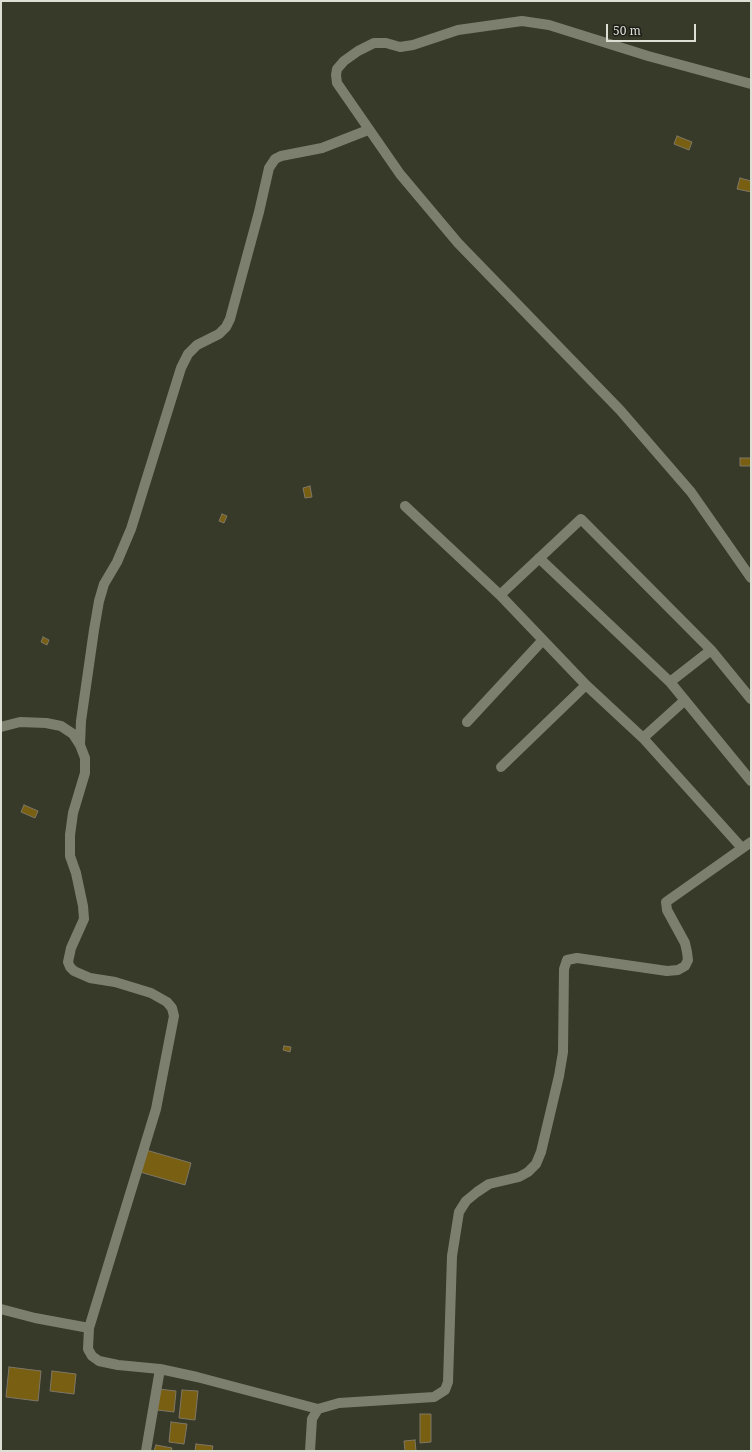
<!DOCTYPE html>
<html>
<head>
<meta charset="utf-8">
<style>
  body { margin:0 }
  #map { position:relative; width:752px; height:1452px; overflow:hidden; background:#373929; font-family:"Noto Serif",serif }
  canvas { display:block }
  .frame { position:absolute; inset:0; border:2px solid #dddfd5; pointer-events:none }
  .scale { position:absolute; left:606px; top:24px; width:90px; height:18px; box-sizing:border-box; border:2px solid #dddfd5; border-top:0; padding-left:5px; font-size:12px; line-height:14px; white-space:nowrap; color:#dddfd5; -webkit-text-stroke:3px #1e1f18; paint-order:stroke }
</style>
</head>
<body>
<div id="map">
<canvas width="752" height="1452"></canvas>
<div class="frame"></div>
<div class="scale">50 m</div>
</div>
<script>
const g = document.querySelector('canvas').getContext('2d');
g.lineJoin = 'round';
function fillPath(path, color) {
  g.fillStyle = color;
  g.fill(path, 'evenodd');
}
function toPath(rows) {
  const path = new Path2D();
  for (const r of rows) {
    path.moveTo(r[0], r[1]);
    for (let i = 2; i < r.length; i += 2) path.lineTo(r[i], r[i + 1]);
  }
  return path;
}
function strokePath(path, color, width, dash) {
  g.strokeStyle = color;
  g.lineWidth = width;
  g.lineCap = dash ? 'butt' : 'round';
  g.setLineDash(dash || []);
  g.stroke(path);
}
const building = toPath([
  [677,136,692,142,689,150,674,144,677,136],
  [740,178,751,181,751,192,737,189,740,178],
  [740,458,751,458,751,466,740,466,740,458],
  [310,486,312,497,305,498,303,488,310,486],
  [222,514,227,516,224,523,219,521,222,514],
  [43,637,49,640,47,645,41,642,43,637],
  [24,805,38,811,35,818,21,812,24,805],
  [284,1046,291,1047,290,1052,283,1050,284,1046],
  [146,1150,191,1163,185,1185,140,1172,146,1150],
  [9,1367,41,1371,38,1401,6,1397,9,1367],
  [52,1371,76,1374,74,1394,50,1391,52,1371],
  [159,1389,176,1391,174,1412,157,1410,159,1389],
  [182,1390,198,1391,195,1420,179,1418,182,1390],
  [420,1414,431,1414,431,1442,420,1443,420,1414],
  [171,1422,187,1424,184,1444,169,1442,171,1422],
  [415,1440,416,1451,405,1451,404,1441,415,1440],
  [196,1444,213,1446,212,1451,195,1451,196,1444],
  [156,1445,172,1448,171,1451,154,1451,156,1445]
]);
fillPath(building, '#795f11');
strokePath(building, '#7e7766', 1);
strokePath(toPath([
  [751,84,648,56,549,25,522,21,458,30,413,45,400,47,386,43,374,43,358,51,344,61,337,69,336,75,337,83,400,174,458,243,620,410,691,492,751,578],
  [405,506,500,595,586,685,643,738,742,848],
  [539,558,670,682,751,781],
  [500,595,581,519,711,650,751,699],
  [670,682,711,650],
  [467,722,542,641],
  [1,727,20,722,46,723,61,726,73,734,80,745,85,758,85,773,73,813,70,835,70,856,76,873,83,906,84,919,71,948,68,962,70,967,74,971,90,978,115,982,151,993,167,1002,172,1008,174,1016,156,1109,89,1328,88,1349,92,1356,99,1361,118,1365,160,1369,197,1377,318,1409],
  [643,738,685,700],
  [80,745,81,721,94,630,99,601,104,584,117,562,131,529,181,368,188,354,197,345,219,334,226,327,230,319,259,212,269,168,275,159,281,156,322,148,368,130],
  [501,767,586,685],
  [1,1309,35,1318,89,1328],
  [146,1451,160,1369],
  [310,1451,312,1419,318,1409,339,1403,434,1397,445,1390,448,1382,452,1256,459,1212,466,1201,477,1192,489,1184,519,1177,528,1172,536,1164,541,1152,559,1076,563,1052,564,969,567,960,577,958,667,971,678,970,685,966,688,960,687,952,685,943,667,910,666,902,751,842]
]), '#7d7f6e', 10);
</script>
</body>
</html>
